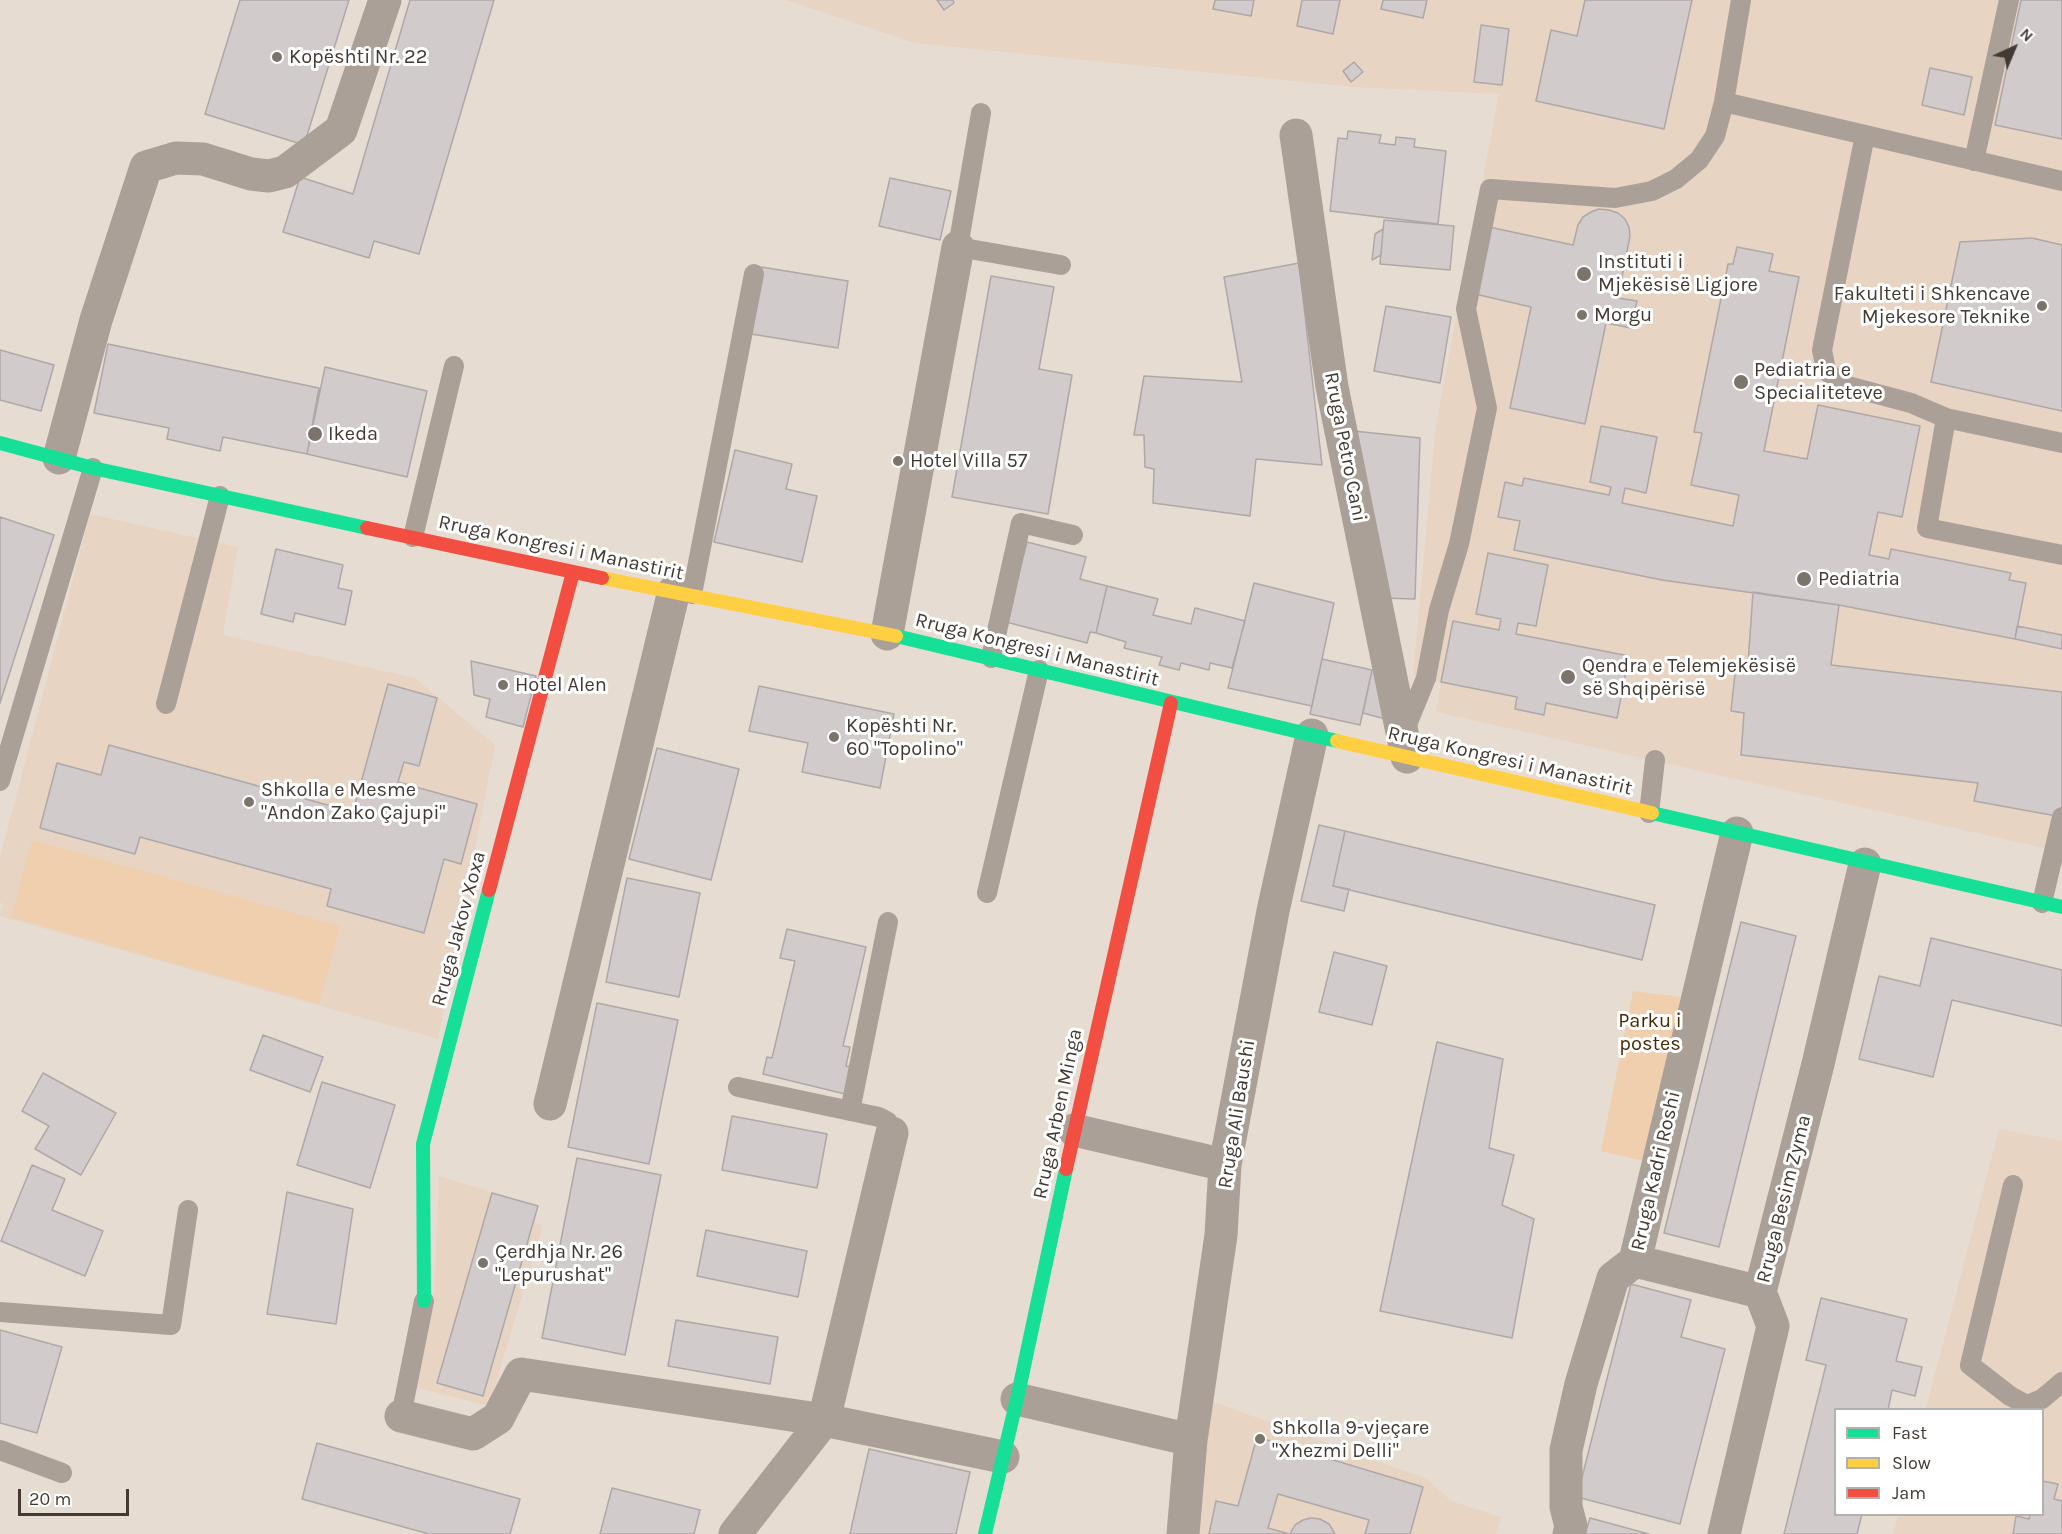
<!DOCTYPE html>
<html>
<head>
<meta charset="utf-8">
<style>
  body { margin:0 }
  #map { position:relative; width:2062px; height:1534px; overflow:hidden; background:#e7dcd1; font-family:Karla,sans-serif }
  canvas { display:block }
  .legend { position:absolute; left:1834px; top:1408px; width:210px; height:108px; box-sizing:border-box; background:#fff; border:2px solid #b4b0ad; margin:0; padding:8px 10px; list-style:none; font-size:18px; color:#433a33 }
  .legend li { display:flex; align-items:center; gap:12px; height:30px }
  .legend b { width:30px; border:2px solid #b4b0ad }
  .north { position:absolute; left:1984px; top:18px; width:60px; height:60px; -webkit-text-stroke:4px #fff; paint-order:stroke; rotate:44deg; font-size:16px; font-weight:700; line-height:24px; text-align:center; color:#433a33 }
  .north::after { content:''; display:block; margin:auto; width:21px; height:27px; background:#433a33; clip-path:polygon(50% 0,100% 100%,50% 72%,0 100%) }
  .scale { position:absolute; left:18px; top:1489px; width:111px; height:27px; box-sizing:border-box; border:3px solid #433a33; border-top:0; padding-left:8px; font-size:18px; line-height:21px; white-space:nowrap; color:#433a33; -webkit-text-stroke:4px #fff; paint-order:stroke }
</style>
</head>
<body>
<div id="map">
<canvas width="2062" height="1534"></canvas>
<ul class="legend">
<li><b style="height:8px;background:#16e098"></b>Fast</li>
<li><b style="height:8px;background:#ffcf43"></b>Slow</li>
<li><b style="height:8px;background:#f24e42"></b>Jam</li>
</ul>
<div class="north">N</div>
<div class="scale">20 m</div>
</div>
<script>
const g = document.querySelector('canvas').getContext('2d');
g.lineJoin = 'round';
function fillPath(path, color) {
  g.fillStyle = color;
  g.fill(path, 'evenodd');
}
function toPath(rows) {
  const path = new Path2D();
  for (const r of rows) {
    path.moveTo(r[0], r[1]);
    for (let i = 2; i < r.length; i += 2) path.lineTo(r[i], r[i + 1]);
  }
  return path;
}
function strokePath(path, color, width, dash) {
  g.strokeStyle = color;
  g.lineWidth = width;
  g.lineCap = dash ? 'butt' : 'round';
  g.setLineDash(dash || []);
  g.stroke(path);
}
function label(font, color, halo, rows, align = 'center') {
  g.font = font + ' Karla,sans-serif';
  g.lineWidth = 6;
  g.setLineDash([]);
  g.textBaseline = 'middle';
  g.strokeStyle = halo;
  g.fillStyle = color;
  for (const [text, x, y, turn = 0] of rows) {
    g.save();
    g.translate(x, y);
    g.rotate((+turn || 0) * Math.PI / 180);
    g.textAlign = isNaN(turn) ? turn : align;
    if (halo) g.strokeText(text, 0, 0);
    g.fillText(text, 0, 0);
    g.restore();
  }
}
fillPath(toPath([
  [786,0,2062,0,2062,852,1436,712,1441,683,1413,675,1436,424,1499,94,1353,87,915,43],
  [90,514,238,547,223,635,415,678,495,745,438,1039,0,916,3,904,0,902,0,858],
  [1999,1129,2062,1141,2062,1534,1893,1534,1898,1515,2042,1514,2042,1410,1926,1409],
  [439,1176,538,1206,533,1222,543,1225,489,1406,415,1387,434,1302],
  [1208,1400,1427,1479,1451,1501,1501,1517,1496,1534,1188,1534]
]), '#e8d4c2');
fillPath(toPath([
  [32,840,340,926,319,1004,11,917],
  [1633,991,1680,997,1674,1038,1644,1161,1601,1151]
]), '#f0cfaf');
const building = toPath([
  [240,0,349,0,304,145,205,114,240,0],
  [410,0,494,0,419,254,374,241,369,258,283,232,300,177,353,194,410,0],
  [937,0,953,0,954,3,944,10,937,0],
  [1215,0,1254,0,1251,16,1213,9,1215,0],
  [1302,0,1340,0,1333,34,1297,26,1302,0],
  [1383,0,1427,0,1423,18,1381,9,1383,0],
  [1585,0,1692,0,1664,129,1536,101,1551,30,1577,36,1585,0],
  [2021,0,2062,0,2062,139,1995,125,2021,0],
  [1481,25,1509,29,1502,85,1474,82,1481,25],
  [1354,62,1363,72,1351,82,1343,71,1354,62],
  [1930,68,1972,77,1964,115,1922,105,1930,68],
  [1348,131,1381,135,1379,143,1395,145,1396,137,1415,139,1414,147,1446,151,1438,224,1330,211,1338,138,1347,139,1348,131],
  [890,178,951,191,940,240,879,226,890,178],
  [1599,209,1609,210,1618,213,1625,219,1629,227,1630,236,1618,298,1637,301,1631,328,1606,323,1585,424,1510,408,1531,307,1475,294,1489,227,1573,245,1578,225,1583,217,1591,212,1599,209],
  [1384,220,1454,226,1450,270,1380,264,1384,220],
  [1383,229,1381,255,1372,260,1375,234,1383,229],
  [2032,238,2062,245,2062,411,1931,382,1960,242,2032,238],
  [1737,247,1773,254,1769,271,1799,277,1764,451,1807,459,1818,405,1920,426,1902,517,1878,512,1869,555,1889,559,1891,549,2011,573,2009,580,2026,583,2015,639,1839,605,1662,580,1514,550,1520,521,1498,517,1505,482,1522,486,1524,478,1609,495,1611,487,1590,482,1601,426,1657,437,1646,493,1625,488,1622,503,1733,526,1739,495,1691,485,1702,433,1694,432,1728,264,1733,264,1737,247],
  [1299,263,1322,465,1256,459,1250,516,1153,503,1154,469,1145,467,1144,435,1134,435,1144,376,1242,382,1224,277,1299,263],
  [761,267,848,281,838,348,751,334,761,267],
  [991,276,1054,287,1039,369,1072,375,1048,514,952,497,991,276],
  [1386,306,1451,317,1440,383,1374,371,1386,306],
  [108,344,319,388,307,454,223,437,220,451,167,439,169,428,94,413,108,344],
  [0,350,54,365,41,411,0,400,0,350],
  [325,367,427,391,407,477,307,454,325,367],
  [1354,431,1420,438,1415,599,1380,598,1354,431],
  [735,450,792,464,786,489,817,496,802,562,714,542,735,450],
  [0,517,54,535,0,703,0,517],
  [1027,542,1086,557,1080,579,1107,586,1096,633,1090,632,1087,643,1006,622,1027,542],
  [276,549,343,565,338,588,352,591,345,625,295,613,293,622,261,614,276,549],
  [1488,553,1548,565,1536,626,1518,623,1516,634,1629,656,1617,718,1546,703,1544,715,1515,709,1517,697,1441,682,1453,621,1499,630,1501,619,1476,614,1488,553],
  [1254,583,1334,603,1312,706,1228,688,1254,583],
  [1107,586,1158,599,1153,615,1191,624,1195,608,1245,621,1232,668,1210,663,1209,670,1181,663,1179,670,1159,665,1162,657,1124,648,1126,642,1096,633,1107,586],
  [1753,592,1839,605,1831,665,2062,692,2062,817,1974,801,1978,783,1741,755,1744,713,1731,711,1736,664,1748,664,1753,592],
  [2017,626,2062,635,2062,649,2015,639,2017,626],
  [1322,659,1372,670,1360,725,1310,714,1322,659],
  [471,661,536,676,523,727,486,717,490,699,474,695,471,661],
  [1372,670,1383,672,1389,720,1363,713,1372,670],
  [388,684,437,698,419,766,404,762,398,782,477,804,461,864,444,859,424,933,327,906,331,889,140,837,135,854,40,828,57,763,101,775,109,745,353,812,388,684],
  [759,686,894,714,880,788,802,772,808,743,749,731,759,686],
  [657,748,739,769,711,880,629,859,657,748],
  [1319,825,1345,831,1333,886,1349,889,1344,911,1301,901,1319,825],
  [1345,831,1655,905,1642,960,1333,886,1345,831],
  [627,878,700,893,679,997,606,982,627,878],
  [1741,922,1796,936,1719,1247,1664,1233,1741,922],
  [787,929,866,947,843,1046,850,1047,846,1066,852,1067,845,1094,763,1074,767,1057,772,1058,795,961,780,958,787,929],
  [1931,938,2062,970,2062,1026,1952,1000,1933,1077,1859,1059,1879,976,1920,986,1931,938],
  [1334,952,1387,966,1372,1025,1319,1012,1334,952],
  [597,1003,678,1020,649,1164,568,1147,597,1003],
  [263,1035,323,1057,310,1092,250,1070,263,1035],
  [1437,1042,1503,1059,1489,1148,1514,1155,1502,1205,1534,1219,1512,1338,1380,1311,1437,1042],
  [43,1073,116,1113,81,1175,35,1149,49,1126,22,1111,43,1073],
  [322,1082,395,1105,370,1188,297,1165,322,1082],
  [732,1116,827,1134,817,1188,722,1170,732,1116],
  [577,1158,661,1175,625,1355,542,1338,577,1158],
  [32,1165,65,1179,52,1210,103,1231,85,1276,1,1241,32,1165],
  [287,1192,353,1209,336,1324,267,1314,287,1192],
  [492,1193,538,1206,483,1396,437,1383,492,1193],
  [706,1230,807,1251,798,1297,697,1276,706,1230],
  [1631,1284,1691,1300,1681,1337,1725,1349,1680,1524,1577,1497,1631,1284],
  [1821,1298,1907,1319,1896,1361,1922,1367,1915,1396,1892,1390,1888,1410,1836,1410,1836,1514,1862,1514,1857,1534,1784,1534,1826,1365,1806,1360,1821,1298],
  [676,1320,778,1337,770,1384,668,1366,676,1320],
  [0,1330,62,1347,37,1433,0,1423,0,1330],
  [1257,1437,1423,1487,1410,1534,1365,1534,1369,1520,1278,1494,1268,1528,1289,1534,1209,1534,1216,1501,1238,1506,1257,1437],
  [317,1443,520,1499,510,1534,429,1534,302,1499,317,1443],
  [869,1449,970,1472,956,1534,850,1534,869,1449],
  [2042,1481,2058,1484,2054,1499,2062,1501,2062,1534,2013,1534,2016,1516,2029,1519,2030,1514,2042,1514,2042,1481],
  [612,1488,700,1510,694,1534,600,1534,612,1488],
  [1311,1518,1320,1519,1329,1524,1335,1534,1290,1534,1295,1525,1303,1520,1311,1518],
  [1590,1518,1649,1534,1585,1534,1590,1518]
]);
fillPath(building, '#d1cbcb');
strokePath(building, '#aea8a8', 1.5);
strokePath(toPath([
  [1724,102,2062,181],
  [981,113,958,247,1061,265],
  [1865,135,1822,350,1826,370,1840,384,1911,403,1946,418,2062,443],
  [1974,161,2009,0],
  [1946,418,1927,528,2062,555],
  [413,537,454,366],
  [692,594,754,274],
  [991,658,1021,523,1073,535],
  [166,704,220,496],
  [1404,732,1426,678,1439,610,1459,544,1487,408,1466,309,1490,189,1615,198,1652,191,1676,179,1699,160,1715,136,1724,102,1741,0],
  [0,781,93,468],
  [1649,813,1655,760],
  [987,893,1039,670],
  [2042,903,2062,817],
  [738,1087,879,1117,888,1122,892,1133],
  [850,1111,888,922],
  [2013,1185,1970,1365,2010,1396,2027,1405,2042,1399,2062,1382],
  [0,1312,171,1325,188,1210],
  [401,1416,424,1301],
  [0,1450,62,1473]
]), '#aaa098', 20);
strokePath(toPath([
  [1296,135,1332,387,1407,757],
  [59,458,96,320,146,167,176,158,203,159,251,174,269,176,285,172,341,130,385,0],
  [887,634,958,247],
  [550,1104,674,591],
  [1074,1130,1225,1165],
  [1635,1261,1760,1292],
  [1017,1399,1191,1440],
  [401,1416,473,1434,498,1418,521,1374,824,1420,1003,1457],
  [735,1534,824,1420,892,1133],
  [1183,1534,1191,1440,1221,1235,1225,1165,1273,911,1312,735],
  [1569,1534,1571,1526,1566,1507,1566,1450,1581,1384,1613,1278,1635,1261,1737,833],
  [1724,1534,1773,1326,1760,1292,1818,1064,1865,864]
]), '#aaa098', 33);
strokePath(toPath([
  [0,443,93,468,367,528],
  [896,636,1337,741],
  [1652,813,2062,907],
  [424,1301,423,1144,489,890],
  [985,1534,1017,1399,1066,1169]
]), '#16e098', 14);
strokePath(toPath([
  [602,578,896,636],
  [1337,741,1652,813]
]), '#ffcf43', 14);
strokePath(toPath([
  [367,528,602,578],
  [489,890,573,572],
  [1066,1169,1171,703]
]), '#f24e42', 14);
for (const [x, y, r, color] of [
  [277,57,6,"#7c736a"],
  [1584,274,8,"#7c736a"],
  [2042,306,6,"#7c736a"],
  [1582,315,6,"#7c736a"],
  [1741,382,8,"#7c736a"],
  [315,434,8,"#7c736a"],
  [898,461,6,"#7c736a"],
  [1804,579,8,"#7c736a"],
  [1568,677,8,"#7c736a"],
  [503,685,6,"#7c736a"],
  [834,737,6,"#7c736a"],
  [249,802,6,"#7c736a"],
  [483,1263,6,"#7c736a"],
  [1260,1439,6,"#7c736a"]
]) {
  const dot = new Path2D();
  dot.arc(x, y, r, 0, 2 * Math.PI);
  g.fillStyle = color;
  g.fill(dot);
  strokePath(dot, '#fff', 2);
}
label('20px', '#433a33', '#fff', [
  ["Kopështi Nr. 22",289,57],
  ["Instituti i",1598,262],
  ["Mjekësisë Ligjore",1598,285],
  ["Fakulteti i Shkencave",2030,294,"right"],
  ["Mjekesore Teknike",2030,317,"right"],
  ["Morgu",1594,315],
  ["Pediatria e",1754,370],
  ["Specialiteteve",1754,393],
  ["Ikeda",328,434],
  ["Hotel Villa 57",910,461],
  ["Pediatria",1818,579],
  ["Qendra e Telemjekësisë",1582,666],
  ["së Shqipërisë",1582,689],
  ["Hotel Alen",515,685],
  ["Kopështi Nr.",846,726],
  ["60 \"Topolino\"",846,749],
  ["Shkolla e Mesme",261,790],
  ["\"Andon Zako Çajupi\"",261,813],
  ["Çerdhja Nr. 26",495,1252],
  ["\"Lepurushat\"",495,1275],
  ["Shkolla 9-vjeçare",1272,1428],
  ["\"Xhezmi Delli\"",1272,1451]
], 'left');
label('20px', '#433a33', '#fff', [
  ["Rruga Petro Cani",1345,447,79],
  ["Rruga Kongresi i Manastirit",561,548,12],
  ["Rruga Kongresi i Manastirit",1037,650,14],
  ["Rruga Kongresi i Manastirit",1510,761,13],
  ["Rruga Jakov Xoxa",459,929,-75],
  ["Rruga Arben Minga",1058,1114,-78],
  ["Rruga Ali Baushi",1237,1114,-81],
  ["Rruga Kadri Roshi",1656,1171,-77],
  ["Rruga Besim Zyma",1784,1199,-76]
]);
label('20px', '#4a2800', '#fff', [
  ["Parku i",1650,1021],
  ["postes",1650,1044]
]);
</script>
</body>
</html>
